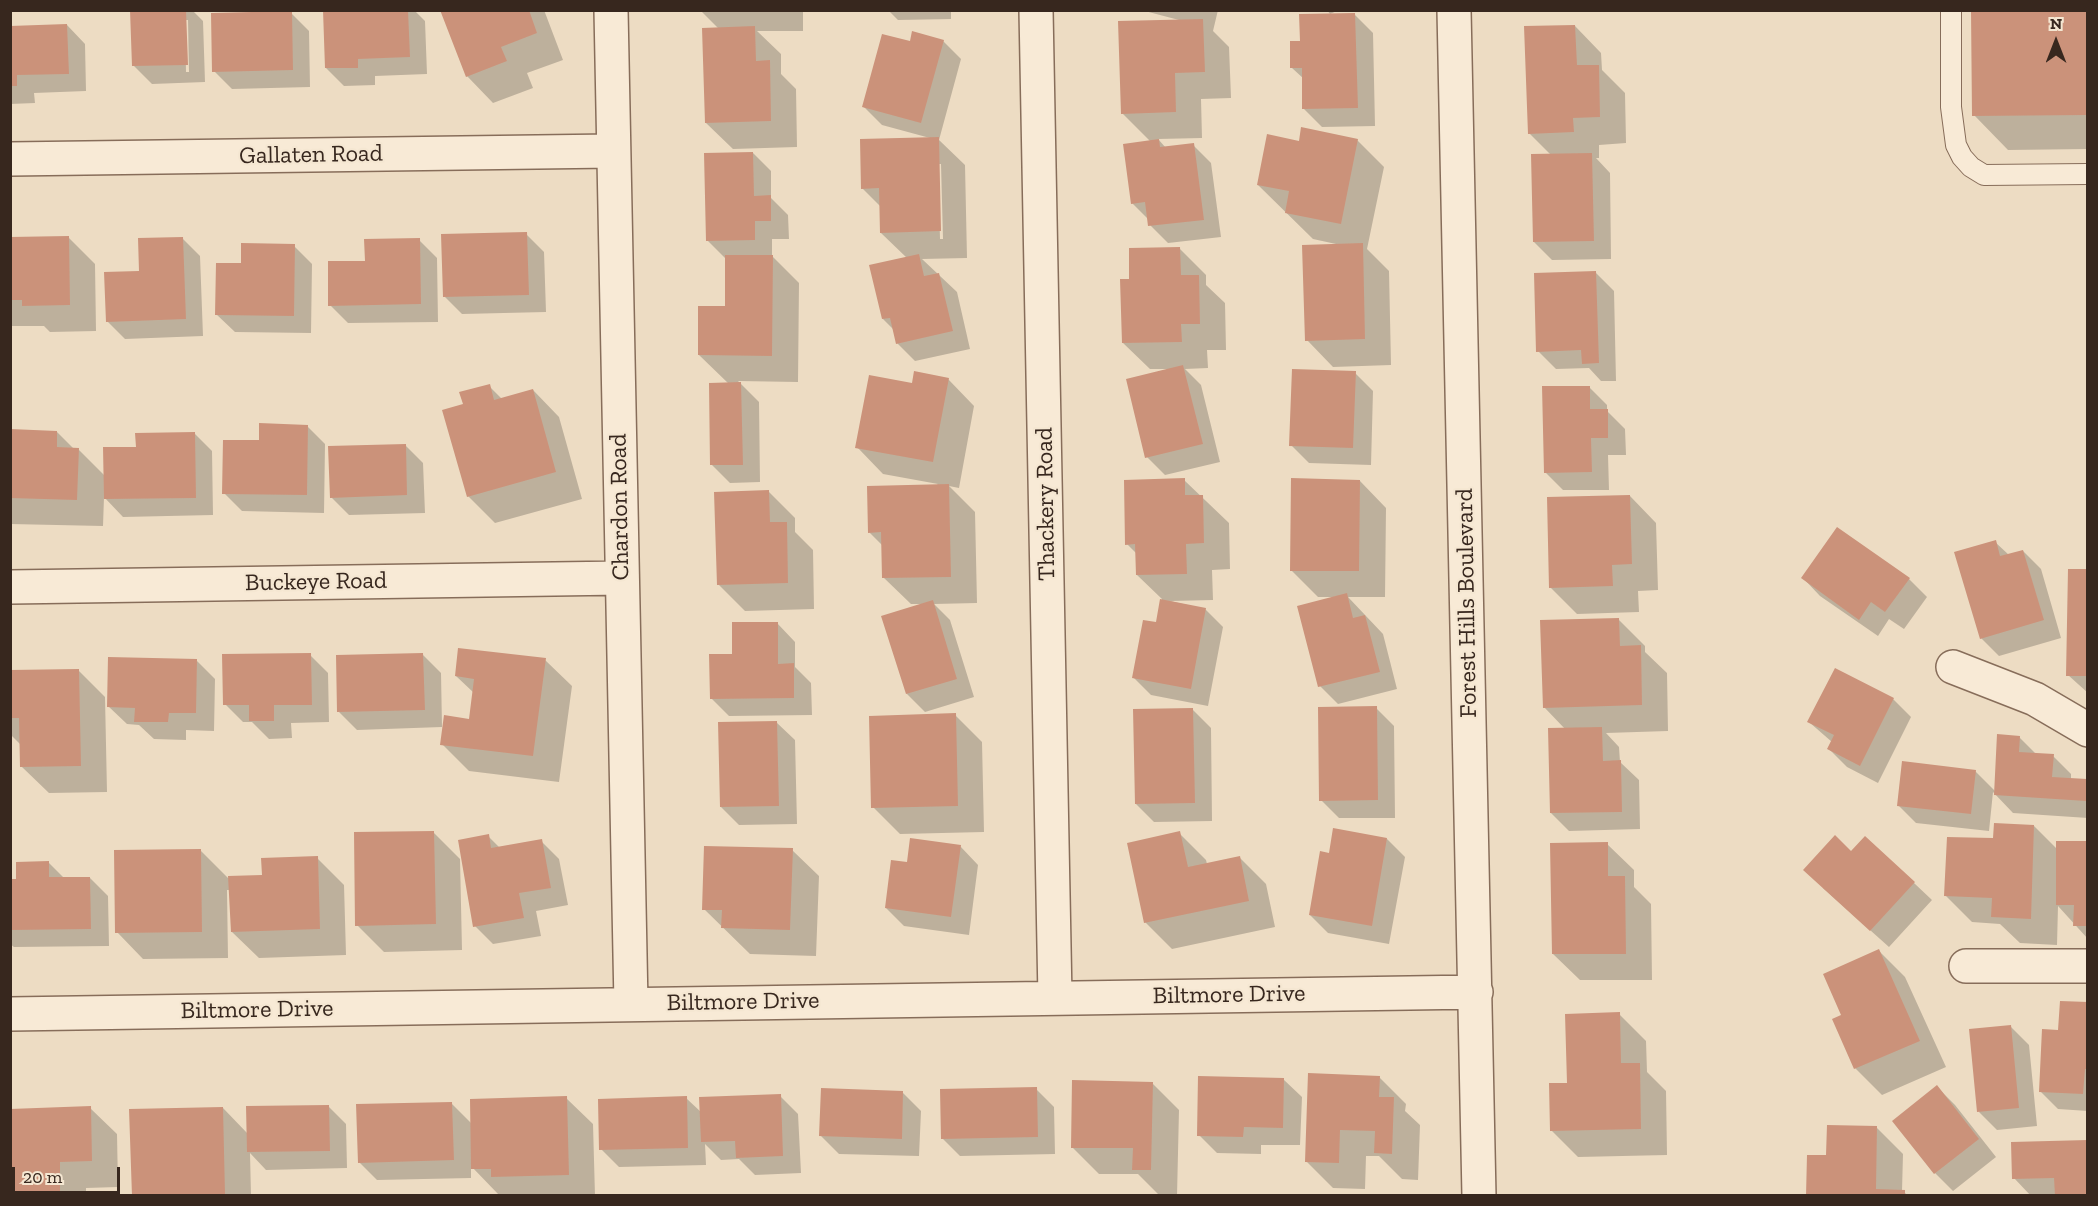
<!DOCTYPE html>
<html>
<head>
<meta charset="utf-8">
<style>
  body { margin:0 }
  #map { position:relative; width:2098px; height:1206px; overflow:hidden; background:#eddcc3; font-family:"Zilla Slab",serif }
  canvas { display:block }
  .frame { position:absolute; inset:0; border:12px solid #37271e; pointer-events:none }
  .north { position:absolute; left:2026px; top:12px; width:60px; height:60px; -webkit-text-stroke:4px #f5e7d2; paint-order:stroke; rotate:0deg; font-size:16px; font-weight:700; line-height:24px; text-align:center; color:#37271e }
  .north::after { content:''; display:block; margin:auto; width:21px; height:27px; background:#37271e; clip-path:polygon(50% 0,100% 100%,50% 72%,0 100%) }
  .scale { position:absolute; left:12px; top:1167px; width:108px; height:27px; box-sizing:border-box; border:3px solid #37271e; border-top:0; padding-left:8px; font-size:18px; line-height:21px; white-space:nowrap; color:#37271e; -webkit-text-stroke:4px #f5e7d2; paint-order:stroke }
</style>
</head>
<body>
<div id="map">
<canvas width="2098" height="1206"></canvas>
<div class="frame"></div>
<div class="north">N</div>
<div class="scale">20 m</div>
</div>
<script>
const g = document.querySelector('canvas').getContext('2d');
g.lineJoin = 'round';
function fillPath(path, color) {
  g.fillStyle = color;
  g.fill(path, 'evenodd');
}
function toPath(rows) {
  const path = new Path2D();
  for (const r of rows) {
    path.moveTo(r[0], r[1]);
    for (let i = 2; i < r.length; i += 2) path.lineTo(r[i], r[i + 1]);
  }
  return path;
}
function strokePath(path, color, width, dash) {
  g.strokeStyle = color;
  g.lineWidth = width;
  g.lineCap = dash ? 'butt' : 'round';
  g.setLineDash(dash || []);
  g.stroke(path);
}
function label(font, color, halo, rows, align = 'center') {
  g.font = font + ' "Zilla Slab",serif';
  g.lineWidth = 4.5;
  g.setLineDash([]);
  g.textBaseline = 'middle';
  g.strokeStyle = halo;
  g.fillStyle = color;
  for (const [text, x, y, turn = 0] of rows) {
    g.save();
    g.translate(x, y);
    g.rotate((+turn || 0) * Math.PI / 180);
    g.textAlign = isNaN(turn) ? turn : align;
    if (halo) g.strokeText(text, 0, 0);
    g.fillText(text, 0, 0);
    g.restore();
  }
}
fillPath(toPath([
  [132,10,192,10,203,21,205,82,152,84,134,66],
  [185,20,188,20,189,72,186,72],
  [325,10,414,10,425,21,427,74,375,76,375,85,344,86,326,68],
  [441,10,544,10,563,60,527,73,533,88,493,103,467,76],
  [700,10,803,10,803,31,757,31,781,54,781,74,796,89,797,147,733,149,706,123,718,28],
  [888,10,951,10,951,19,898,20],
  [1141,10,1218,10,1213,31,1229,47,1231,98,1201,99,1202,138,1158,139,1166,148,1193,145,1211,163,1221,237,1168,243,1150,225,1149,220,1132,203,1150,141,1122,113,1179,20],
  [1327,10,1339,10,1330,14],
  [2088,10,2088,149,2008,150,1974,115],
  [291,13,309,31,310,87,232,89,214,71],
  [1355,15,1373,33,1375,126,1322,127,1304,109,1304,79,1292,68,1301,43],
  [67,25,85,44,86,91,34,93,35,103,10,104,10,27],
  [1575,26,1601,53,1602,70,1625,93,1626,143,1599,145,1599,158,1596,158,1610,173,1611,259,1552,260,1534,242,1551,155,1529,133],
  [943,41,961,59,939,140,965,165,967,258,922,259,957,292,970,349,915,361,897,343,894,330,883,319,907,258,881,233,881,207,862,188,930,138,882,125,864,107,911,43],
  [938,164,941,164,943,239,940,239],
  [1357,140,1384,167,1367,249,1389,271,1391,365,1333,367,1307,340,1336,244,1313,239,1258,185],
  [753,153,771,171,771,198,788,215,789,239,772,239,772,256,799,283,798,382,738,381,759,402,760,482,730,483,712,465,729,384,699,355,726,308,725,258,707,240],
  [526,234,544,252,546,312,462,314,444,296],
  [69,238,95,264,96,331,50,332,44,326,10,326,10,239],
  [182,238,200,256,203,336,125,339,107,321,141,272],
  [419,240,437,258,438,322,348,323,330,305,366,262],
  [294,246,312,264,311,333,235,332,216,314,243,265],
  [1180,249,1206,275,1206,285,1225,303,1226,350,1207,350,1208,368,1185,369,1201,385,1220,462,1165,475,1147,457,1167,369,1150,369,1123,343,1131,281],
  [1595,272,1614,291,1616,381,1601,381,1589,368,1556,369,1538,351],
  [1355,373,1373,391,1371,465,1309,463,1291,445],
  [948,379,974,406,959,488,949,486,975,512,977,603,934,604,950,620,974,697,925,712,907,694,923,604,911,604,884,578,883,546,869,532,938,484,883,474,857,447,914,385],
  [489,386,502,399,533,390,559,417,582,499,495,523,468,496,465,405],
  [1589,387,1607,405,1607,411,1625,429,1626,455,1608,455,1609,490,1563,490,1545,472],
  [307,426,325,444,324,513,242,511,224,493,261,442],
  [10,431,57,432,74,449,78,449,105,476,137,448,194,433,212,451,213,515,123,517,104,497,103,526,10,524],
  [405,445,423,463,425,513,349,515,331,497],
  [1184,480,1229,523,1230,569,1212,570,1213,600,1170,601,1205,609,1223,627,1208,706,1151,695,1133,677,1157,624,1162,599,1137,575,1137,554,1127,544],
  [1360,481,1386,508,1385,597,1348,597,1383,634,1397,689,1338,704,1320,686,1335,597,1318,597,1291,570],
  [768,491,795,518,795,532,813,550,814,609,745,611,718,584],
  [1630,496,1656,523,1658,590,1638,591,1639,612,1577,614,1550,587],
  [1995,542,2009,555,2023,551,2041,569,2061,638,1999,656,1981,638],
  [2088,571,2088,693,2068,675],
  [1803,578,1909,579,1927,597,1904,629,1889,619,1878,636,1820,596],
  [1618,619,1645,646,1645,652,1667,673,1668,731,1606,733,1619,747,1620,762,1639,780,1640,829,1569,831,1551,813,1566,730,1544,707],
  [777,623,795,642,795,667,811,683,812,715,729,716,711,698,733,655],
  [310,655,328,673,329,722,291,723,292,738,269,739,252,722,243,722,225,704],
  [423,655,441,673,442,727,357,730,339,712],
  [545,660,572,686,559,782,469,771,442,744,471,721,474,693,456,676],
  [197,661,215,679,214,731,186,730,186,740,154,739,139,725,127,724,108,706],
  [78,670,105,697,107,792,49,793,22,767,21,745,10,734,10,672],
  [1893,699,1911,717,1878,783,1847,767,1829,749,1832,742,1809,722],
  [1376,708,1394,726,1395,818,1339,818,1321,800],
  [1193,710,1211,728,1212,821,1154,822,1136,804],
  [955,715,982,742,984,832,900,834,873,807],
  [776,722,795,740,797,824,739,825,721,807],
  [2019,737,2037,755,2053,756,2071,774,2071,779,2088,781,2088,818,2013,813,1993,792,1989,831,1916,823,1898,805,1975,771,1995,791],
  [2034,826,2058,850,2088,843,2088,939,2058,906,2057,945,2020,943,2000,924,1972,922,1946,896,1994,840],
  [433,832,460,859,462,950,384,952,357,925],
  [1179,833,1206,860,1207,864,1239,857,1266,884,1275,927,1172,949,1145,922],
  [488,836,500,848,541,841,559,859,568,905,536,911,541,936,493,944,475,926],
  [1387,839,1405,857,1389,944,1328,933,1310,915,1330,855],
  [1607,844,1634,870,1634,887,1651,904,1652,980,1580,980,1553,954],
  [960,846,978,865,969,935,904,926,886,908,908,863],
  [792,850,819,876,816,956,750,954,704,909],
  [201,851,228,878,264,876,317,858,344,885,346,955,259,958,232,932,230,890,227,890,228,958,143,959,117,932],
  [1852,853,1914,883,1932,900,1889,947,1823,888],
  [49,863,65,879,90,878,108,896,109,946,14,947,10,944,10,880,17,880],
  [1879,951,1905,977,1946,1067,1882,1095,1855,1068,1834,1020,1843,1016],
  [2088,1004,2088,1111,2058,1109,2040,1091,2059,1032],
  [1619,1014,1646,1041,1647,1072,1666,1091,1667,1155,1578,1157,1551,1130,1568,1085],
  [2011,1027,2029,1045,2037,1126,1997,1130,1979,1112],
  [1379,1077,1406,1104,1405,1111,1420,1125,1418,1180,1402,1179,1379,1156,1366,1156,1365,1189,1333,1188,1306,1161],
  [1283,1079,1302,1097,1300,1145,1261,1145,1261,1154,1217,1153,1199,1135],
  [1152,1083,1179,1110,1177,1196,1160,1196,1138,1174,1099,1174,1072,1147],
  [1937,1087,1955,1105,1996,1157,1953,1191,1935,1173],
  [1036,1089,1054,1107,1055,1154,960,1156,942,1138],
  [903,1093,921,1111,919,1156,839,1154,821,1136],
  [780,1096,798,1114,801,1173,755,1175,739,1159,721,1160,705,1144,706,1165,619,1167,601,1149,686,1098,702,1113],
  [566,1098,593,1124,595,1196,499,1195,471,1166,471,1178,377,1180,359,1162,451,1103,472,1124],
  [328,1106,346,1124,347,1168,266,1170,250,1153,251,1196,133,1196,223,1108,248,1134],
  [90,1108,117,1134,118,1187,86,1188,86,1196,10,1196],
  [1877,1128,1903,1154,1902,1191,1909,1196,1808,1196,1827,1156],
  [2013,1144,2088,1196,2031,1196,2014,1178]
]), '#0003');
fillPath(toPath([
  [130,10,186,10,188,65,132,66],
  [323,10,408,10,410,57,358,59,358,68,325,68],
  [440,10,529,10,537,33,501,47,507,61,466,77],
  [1971,10,2088,10,2088,115,1972,116],
  [292,11,293,70,212,72,211,13],
  [1355,13,1358,108,1302,109,1302,68,1290,68,1290,41,1300,41,1299,14],
  [1203,19,1205,72,1175,73,1176,112,1121,114,1118,21],
  [67,24,69,74,17,75,17,86,10,86,10,26],
  [1575,25,1577,65,1599,65,1600,117,1573,118,1574,132,1528,134,1524,26],
  [755,26,756,61,770,60,771,121,705,123,702,28],
  [912,31,944,40,921,123,862,107,882,34,910,41],
  [1301,127,1358,139,1341,224,1285,213,1289,191,1257,185,1267,134,1299,141],
  [939,137,941,231,880,233,879,188,861,189,860,139],
  [1159,139,1160,147,1194,143,1204,220,1148,226,1145,202,1131,204,1123,144],
  [753,152,754,196,771,195,771,221,755,221,755,240,706,241,704,153],
  [1592,153,1594,241,1533,242,1531,154],
  [527,232,529,295,443,297,441,234],
  [69,236,70,305,22,306,22,300,10,300,10,237],
  [183,237,186,319,106,322,104,272,139,271,138,238],
  [420,238,421,304,328,306,328,261,365,261,364,239],
  [241,243,295,244,294,316,215,315,216,263,241,263],
  [1363,243,1365,339,1305,341,1302,245],
  [1180,247,1181,275,1199,275,1200,324,1181,324,1182,342,1122,343,1120,279,1129,279,1129,248],
  [919,254,924,276,939,273,953,331,896,344,890,318,882,319,869,265],
  [725,255,773,255,772,356,698,355,698,306,725,306],
  [1596,271,1599,363,1582,364,1581,350,1536,352,1534,273],
  [1183,365,1203,444,1145,458,1126,379],
  [1292,369,1356,371,1353,448,1289,446],
  [914,371,949,378,933,462,855,448,869,375,912,383],
  [741,382,743,465,710,465,709,383],
  [490,384,494,400,533,389,556,472,467,497,442,410,463,404,459,392],
  [1542,386,1590,386,1590,409,1608,409,1608,438,1591,438,1592,472,1544,473],
  [259,423,308,425,307,495,222,494,223,440,259,440],
  [10,429,57,431,57,447,79,448,77,500,10,498],
  [195,432,196,498,104,499,103,447,136,447,135,433],
  [406,444,407,495,330,498,328,446],
  [1185,478,1185,495,1203,495,1204,543,1186,544,1187,574,1136,575,1135,544,1125,545,1124,480],
  [1291,478,1360,480,1359,571,1290,571],
  [949,484,951,577,882,578,881,532,868,533,867,486],
  [769,490,770,522,787,522,788,583,717,585,714,492],
  [1630,495,1632,564,1612,565,1613,586,1549,588,1547,497],
  [1837,527,1910,578,1885,612,1871,602,1859,620,1801,578],
  [1996,540,2000,556,2023,550,2044,620,1980,639,1954,552],
  [2068,569,2088,569,2088,676,2066,676],
  [1347,593,1353,618,1365,615,1380,672,1318,687,1297,606],
  [1160,599,1206,608,1191,689,1132,678,1143,620,1156,622],
  [933,600,957,679,906,694,881,616],
  [1619,618,1620,646,1641,645,1642,705,1543,708,1540,620],
  [732,622,778,622,778,664,794,663,794,698,710,699,709,654,732,654],
  [458,648,546,658,533,756,440,745,444,715,469,719,474,679,455,676],
  [311,653,312,705,274,705,274,721,249,721,249,705,223,705,222,654],
  [423,653,425,710,337,712,336,655],
  [108,657,197,659,196,713,169,713,168,722,134,722,135,708,107,707],
  [1835,668,1894,698,1860,766,1827,749,1834,735,1807,722],
  [79,669,81,766,20,767,19,718,10,718,10,670],
  [1377,706,1378,800,1319,801,1318,707],
  [1193,708,1195,803,1135,804,1133,709],
  [956,713,958,806,871,808,869,716],
  [777,721,779,806,720,807,718,722],
  [1602,727,1603,761,1621,760,1622,812,1550,813,1548,728],
  [1997,734,2020,736,2019,752,2054,754,2052,777,2087,779,2086,801,1994,795],
  [1902,761,1976,770,1971,814,1897,806],
  [1994,823,2034,825,2031,919,1991,917,1992,898,1944,896,1947,837,1993,838],
  [1333,828,1387,838,1372,926,1309,915,1320,851,1329,853],
  [434,831,436,924,355,926,354,832],
  [1180,831,1188,867,1240,856,1249,901,1144,923,1127,843],
  [489,834,491,848,542,839,551,888,519,893,524,918,473,927,458,840],
  [1835,835,1851,851,1865,836,1915,882,1870,931,1803,870],
  [910,838,961,845,951,917,885,908,891,860,907,862],
  [2056,841,2088,841,2088,926,2073,926,2074,905,2056,905],
  [1608,842,1608,876,1625,876,1626,954,1552,954,1550,843],
  [704,846,793,848,790,930,721,928,722,910,702,910],
  [201,849,202,932,115,933,114,850],
  [318,856,320,929,231,932,228,876,262,875,261,858],
  [49,861,49,877,90,877,91,929,10,930,10,879,16,879,16,862],
  [1879,949,1920,1041,1854,1069,1832,1019,1841,1015,1823,974],
  [2060,1001,2088,1002,2088,1069,2085,1069,2083,1094,2039,1092,2042,1029,2058,1030],
  [1620,1012,1621,1063,1640,1063,1641,1129,1550,1131,1549,1083,1567,1083,1565,1014],
  [2011,1025,2019,1108,1977,1112,1969,1029],
  [1308,1073,1380,1076,1379,1097,1394,1097,1392,1154,1374,1153,1375,1131,1340,1130,1339,1163,1305,1162],
  [1198,1076,1284,1078,1283,1128,1244,1127,1243,1137,1197,1136],
  [1072,1080,1153,1082,1151,1170,1132,1170,1133,1148,1071,1148],
  [1937,1085,1979,1139,1934,1174,1892,1121],
  [1037,1087,1038,1137,941,1139,940,1089],
  [821,1088,903,1091,902,1139,819,1136],
  [781,1094,783,1156,736,1158,735,1141,701,1142,699,1097],
  [567,1096,569,1175,491,1177,491,1169,471,1169,470,1099],
  [687,1096,688,1148,599,1150,598,1099],
  [452,1102,454,1160,358,1163,356,1104],
  [329,1105,330,1151,247,1152,246,1106],
  [91,1106,92,1161,60,1162,60,1196,10,1196,10,1109],
  [223,1107,225,1194,132,1196,129,1109],
  [1827,1125,1877,1126,1876,1189,1905,1190,1905,1196,1806,1196,1807,1155,1826,1155],
  [2088,1140,2088,1196,2055,1196,2054,1178,2012,1179,2011,1142]
]), '#cb927a');
const lane = toPath([
  [1951,10,1951,107,1956,145,1962,157,1971,167,1984,175,2088,174]
]);
const street = toPath([
  [611,10,631,1004],
  [1036,10,1055,998],
  [1454,10,1479,1196],
  [10,159,612,151],
  [10,587,622,578],
  [1953,667,2035,699,2088,730],
  [1966,966,2088,966],
  [10,1014,1476,992]
]);
strokePath(lane, '#876d5a', 22);
strokePath(street, '#876d5a', 36);
strokePath(lane, '#f8ead6', 20);
strokePath(street, '#f8ead6', 33);
label('24px', '#37271e', '#f5e7d2', [
  ["Gallaten Road",311,155,-1],
  ["Thackery Road",1046,504,-91],
  ["Chardon Road",620,507,-91],
  ["Buckeye Road",316,582,-1],
  ["Forest Hills Boulevard",1467,603,-91],
  ["Biltmore Drive",1229,995,-1],
  ["Biltmore Drive",743,1002,-1],
  ["Biltmore Drive",257,1010,-1]
]);
</script>
</body>
</html>
